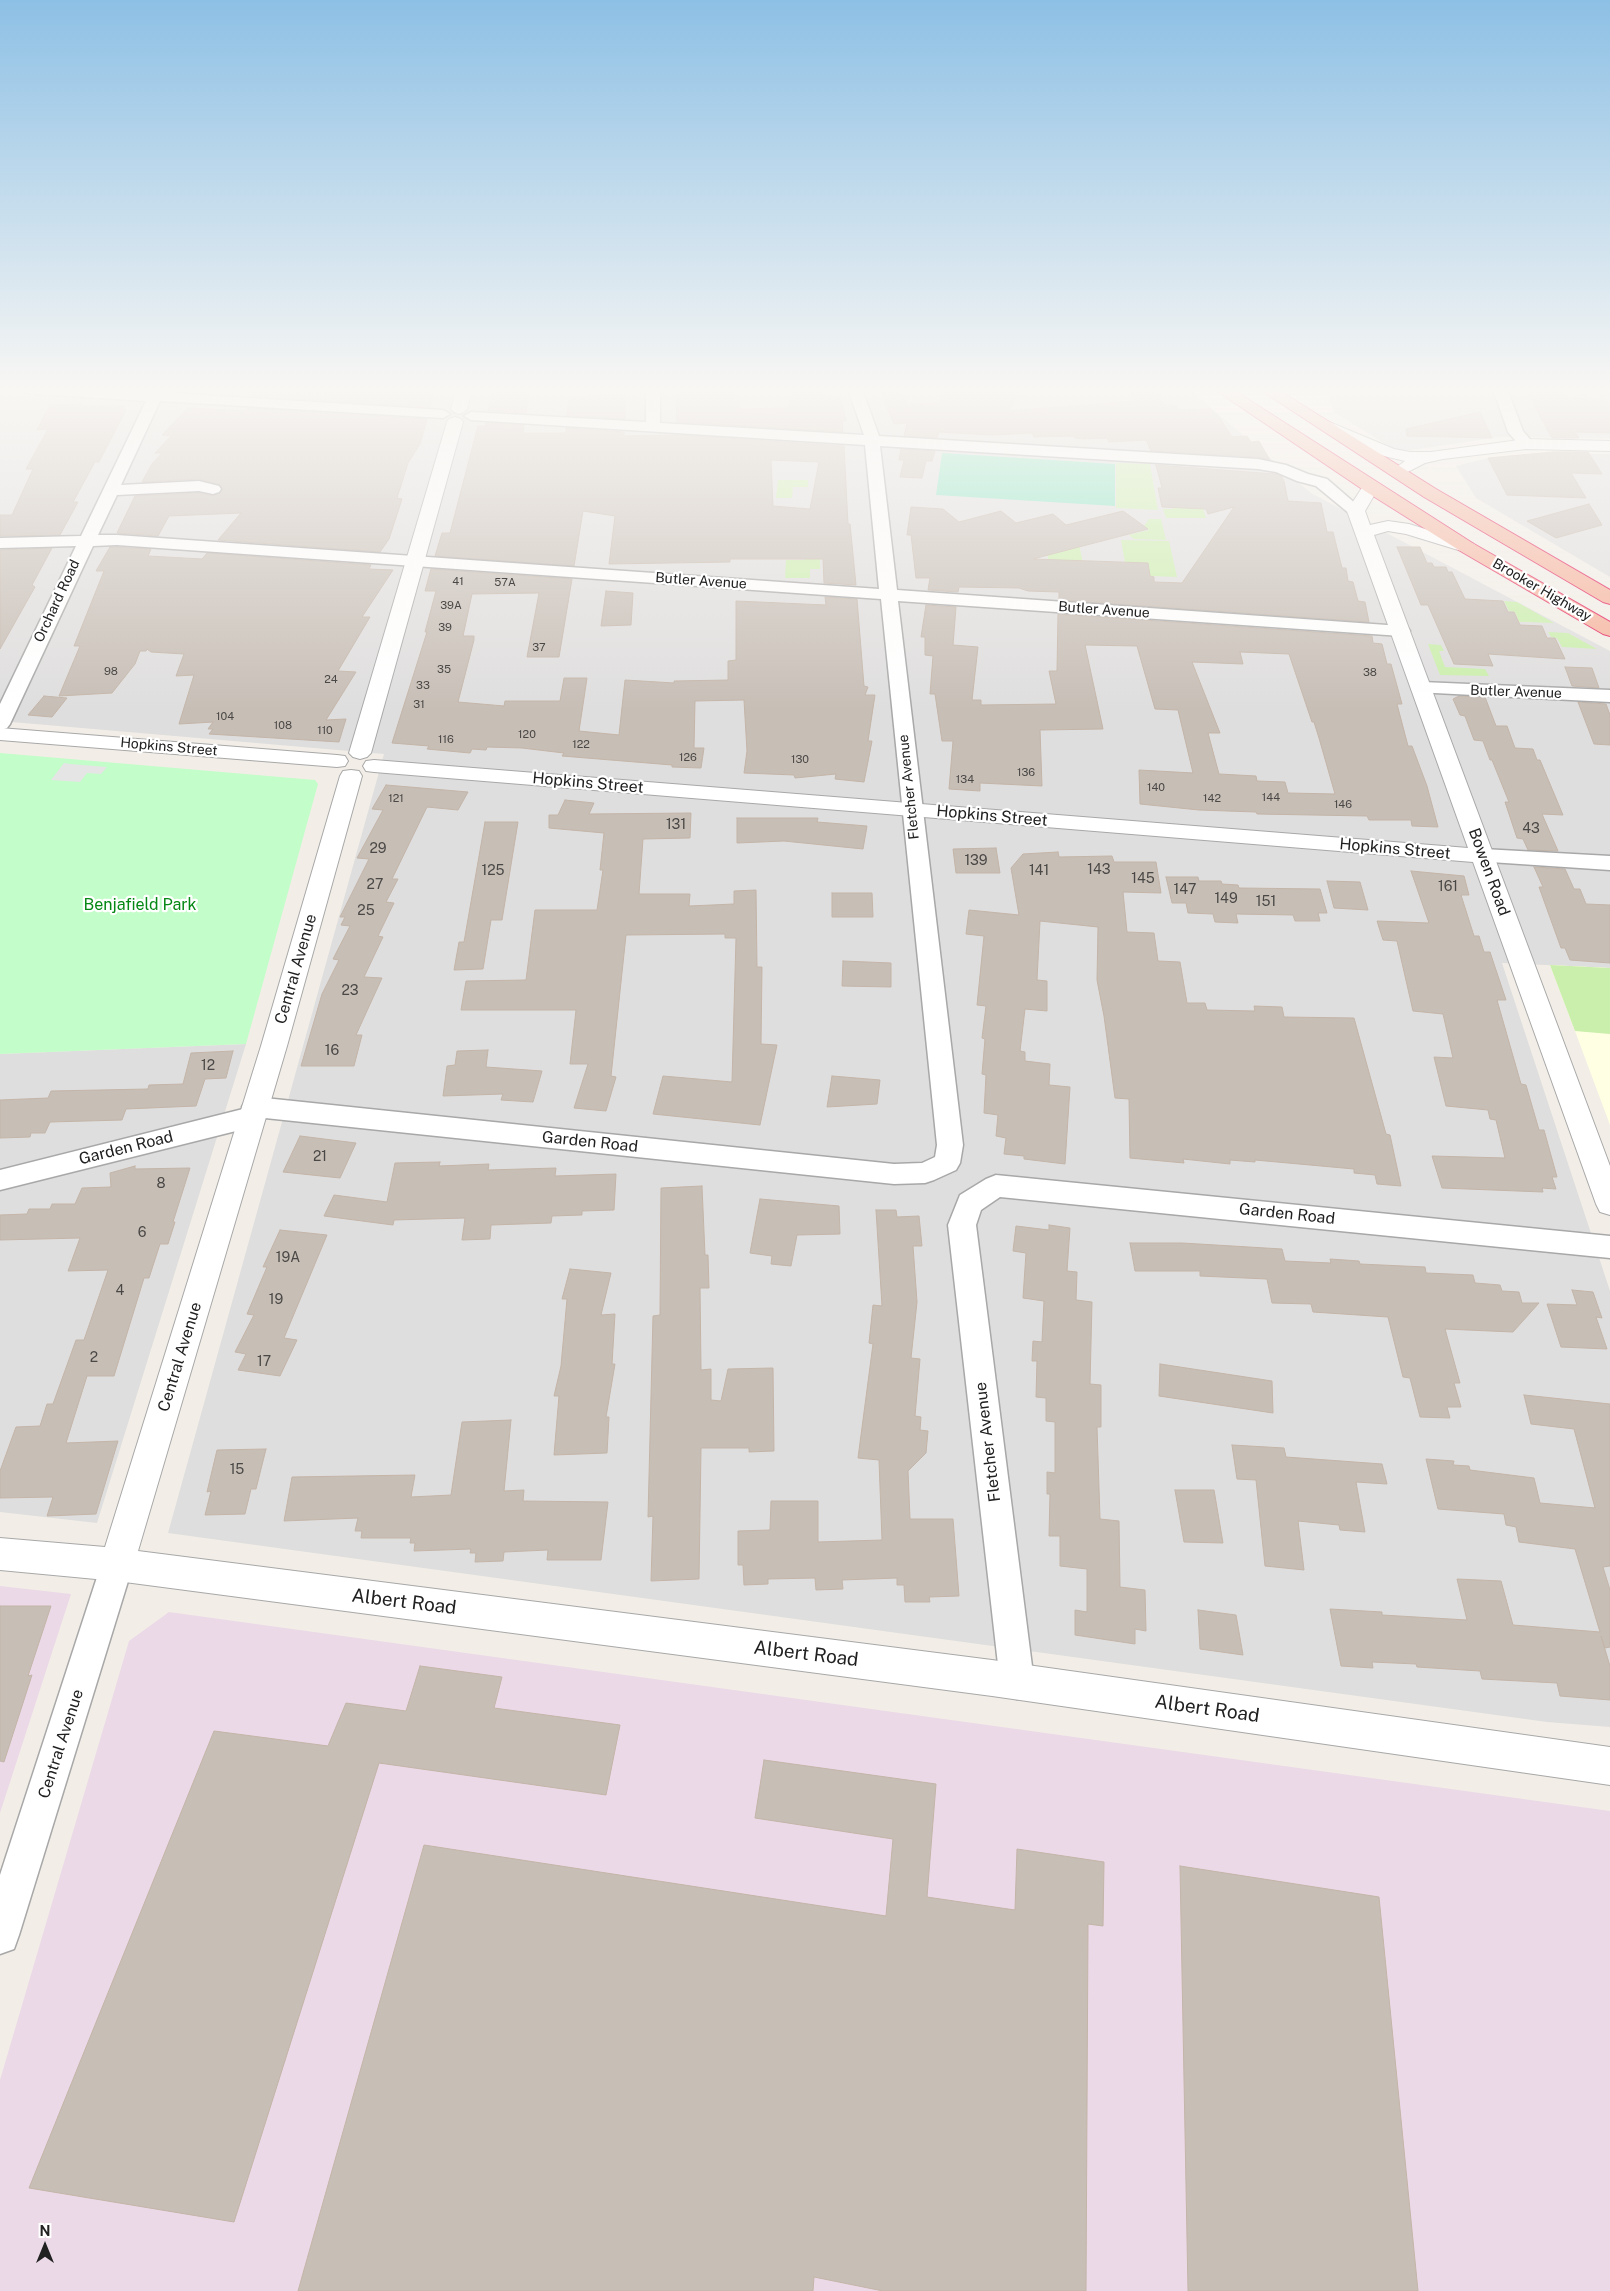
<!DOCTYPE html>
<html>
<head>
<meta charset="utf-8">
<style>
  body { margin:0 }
  #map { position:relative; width:1610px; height:2291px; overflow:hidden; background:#f2eee7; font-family:"Public Sans",sans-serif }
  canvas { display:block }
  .north { position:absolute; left:20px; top:2221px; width:50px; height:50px; -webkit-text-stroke:4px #fff; paint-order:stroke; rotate:0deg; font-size:14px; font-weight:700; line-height:20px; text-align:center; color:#212121 }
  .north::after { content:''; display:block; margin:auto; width:18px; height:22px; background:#212121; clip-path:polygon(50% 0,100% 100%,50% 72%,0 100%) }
</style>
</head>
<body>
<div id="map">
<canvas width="1610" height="2291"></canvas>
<div class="north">N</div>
</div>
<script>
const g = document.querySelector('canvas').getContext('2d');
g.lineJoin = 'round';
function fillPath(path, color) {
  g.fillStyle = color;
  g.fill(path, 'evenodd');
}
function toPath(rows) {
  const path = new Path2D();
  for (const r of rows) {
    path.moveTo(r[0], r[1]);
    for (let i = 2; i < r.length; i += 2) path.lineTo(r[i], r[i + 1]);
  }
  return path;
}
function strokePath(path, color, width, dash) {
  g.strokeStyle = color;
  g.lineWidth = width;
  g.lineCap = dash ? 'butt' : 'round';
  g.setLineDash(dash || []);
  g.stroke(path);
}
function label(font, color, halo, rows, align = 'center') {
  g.font = font + ' "Public Sans",sans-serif';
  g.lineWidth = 4.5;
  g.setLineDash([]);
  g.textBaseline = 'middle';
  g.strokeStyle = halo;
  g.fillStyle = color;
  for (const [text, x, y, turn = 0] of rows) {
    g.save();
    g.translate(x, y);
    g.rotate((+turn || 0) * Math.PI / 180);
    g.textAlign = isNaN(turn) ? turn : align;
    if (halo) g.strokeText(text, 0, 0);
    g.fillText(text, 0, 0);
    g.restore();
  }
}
fillPath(toPath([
  [0,389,1189,389,1311,493,1610,651,1610,968,1502,963,1610,1291,1610,1727,1547,1722,168,1533,384,754,0,721],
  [1325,389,1610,389,1610,438,1501,437,1405,451,1393,449,1334,412],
  [1527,454,1610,454,1610,577,1476,498,1456,466,1488,458],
  [246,1044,97,1523,0,1512,0,1054]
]), '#dfdede');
fillPath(toPath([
  [0,1586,71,1594,0,1813],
  [169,1612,1610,1811,1610,2291,0,2291,0,2080,129,1641]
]), '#ebd9e7');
fillPath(toPath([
  [1550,965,1610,968,1610,1125,1575,1031]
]), '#feffe3');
fillPath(toPath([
  [1116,463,1150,464,1158,510,1116,508],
  [778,480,808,480,808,487,793,487,792,498,776,498],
  [1196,487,1206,518,1166,518,1163,509,1173,509,1169,495],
  [1149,519,1161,519,1166,540,1134,539,1129,535,1149,530,1144,526],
  [805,536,820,536,820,569,810,569,810,578,785,578,786,560,805,560],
  [1121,540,1169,541,1177,577,1127,575],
  [1046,543,1079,544,1083,563,1048,559],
  [1504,601,1517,602,1554,623,1446,619,1445,616,1518,619,1515,612,1509,611],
  [1548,632,1568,633,1597,649,1562,647,1557,638,1551,637],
  [1428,644,1441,645,1444,651,1439,651,1445,667,1485,669,1489,676,1440,675],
  [1550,965,1610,968,1610,1034,1575,1031]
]), '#caeeab');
fillPath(toPath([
  [0,753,315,780,318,784,246,1044,0,1054]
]), '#c3fdc9');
fillPath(toPath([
  [942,453,1115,464,1115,506,936,495]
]), '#81e4c1');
fillPath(toPath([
  [64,763,70,764,107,767,101,774,87,773,80,782,51,780]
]), '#e5e5e5');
const building = toPath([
  [254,389,435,389,430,407,252,396,254,389],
  [493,389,530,389,526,413,488,411,493,389],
  [680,389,735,392,734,400,739,400,740,409,788,408,794,389,826,389,824,396,840,397,846,421,842,421,843,432,677,422,676,397,680,389],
  [943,389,1023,389,1008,411,1135,401,1128,391,1154,389,1165,405,1176,405,1179,410,1211,409,1215,414,1217,414,1232,437,1247,436,1251,442,1259,441,1270,460,1258,457,1151,451,1146,440,1109,442,1107,438,1083,439,1075,438,1073,436,1034,437,1032,433,992,435,939,432,937,438,904,436,907,423,894,424,881,393,902,392,910,409,911,404,940,403,943,389],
  [1525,389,1556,389,1559,394,1567,395,1569,398,1610,400,1610,433,1575,432,1579,438,1552,438,1525,389],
  [625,395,625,419,567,416,569,397,625,395],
  [81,404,80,406,125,406,123,410,126,410,99,462,95,462,73,502,78,502,60,535,0,536,0,515,12,515,33,469,26,469,48,429,37,430,50,405,81,404],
  [188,408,247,411,248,408,427,419,420,444,408,463,397,498,402,499,389,539,380,552,218,540,241,513,169,516,158,536,117,533,135,496,199,493,214,496,223,490,219,484,199,479,142,482,152,464,162,453,155,453,171,436,162,435,188,408],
  [1480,412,1492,438,1407,436,1406,429,1480,412],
  [486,423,524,425,523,433,566,433,566,428,624,432,624,436,678,435,844,446,848,524,850,524,856,585,824,583,823,559,730,559,730,562,609,564,615,516,583,511,574,566,435,556,442,533,450,533,478,426,485,426,486,423],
  [771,460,819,462,810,509,773,506,771,460],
  [901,449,935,451,932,461,926,461,922,478,900,477,904,460,899,460,901,449],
  [1553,452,1588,452,1602,474,1571,473,1586,498,1507,495,1488,458,1553,452],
  [1156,465,1275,474,1281,476,1284,481,1288,501,1321,503,1327,532,1333,532,1342,568,1346,568,1348,581,1353,582,1358,601,1365,602,1369,622,1059,600,1059,592,1028,591,1019,588,959,587,958,592,928,590,930,578,916,578,911,535,907,535,911,507,943,509,959,522,1001,511,1016,523,1053,514,1066,525,1123,511,1148,529,1033,559,1148,563,1150,576,1154,577,1154,582,1182,583,1234,507,1208,514,1206,509,1162,507,1158,488,1162,488,1156,465],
  [1589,504,1602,525,1556,538,1527,521,1589,504],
  [110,547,151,549,148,556,202,559,207,553,371,565,369,569,393,570,362,617,370,617,338,671,356,672,326,720,346,719,339,742,209,734,213,729,208,729,213,722,179,724,194,675,176,676,184,654,151,652,147,649,146,651,140,651,135,664,112,693,59,696,80,646,74,646,104,571,96,571,110,547],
  [1397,547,1420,547,1427,563,1432,563,1434,567,1446,567,1448,572,1452,572,1465,599,1503,601,1508,612,1514,612,1520,625,1542,626,1547,638,1555,638,1565,659,1488,654,1493,666,1454,664,1428,605,1421,605,1397,547],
  [52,548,32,585,35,587,0,649,0,550,52,548],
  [431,569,572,579,559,657,527,657,539,593,472,594,463,636,474,636,474,640,458,702,504,706,505,701,560,701,564,678,587,678,579,731,619,735,625,680,674,683,674,681,728,680,728,661,736,660,736,601,826,605,825,597,857,599,864,686,868,687,865,695,875,695,868,741,872,741,864,782,835,779,836,774,795,778,794,775,744,773,747,751,744,700,695,701,694,748,704,748,701,768,672,767,672,765,562,756,564,753,522,748,487,747,486,750,472,749,470,753,427,749,429,746,392,743,427,632,425,632,436,591,425,591,431,569],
  [606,591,633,593,631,625,601,626,606,591],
  [926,605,956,607,953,645,978,647,972,700,981,700,981,705,1056,704,1049,671,1057,671,1058,614,1372,636,1373,643,1382,644,1387,664,1391,664,1402,704,1397,704,1408,746,1412,746,1427,786,1438,827,1412,826,1411,820,1369,820,1367,816,1257,814,1256,812,1199,810,1140,804,1139,770,1193,773,1178,710,1155,709,1137,646,1085,645,1103,729,1040,730,1042,786,980,783,980,791,949,789,953,741,942,741,935,694,930,694,933,656,925,655,925,637,921,637,926,605],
  [1240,652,1289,654,1312,722,1314,722,1319,738,1335,794,1288,793,1285,782,1257,781,1256,776,1219,774,1208,733,1220,733,1192,662,1243,664,1240,652],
  [1565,667,1592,668,1599,688,1572,686,1565,667],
  [44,696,67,698,52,717,28,715,44,696],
  [1459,696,1485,697,1496,726,1507,726,1515,748,1533,749,1537,760,1540,760,1563,815,1542,814,1558,851,1528,850,1523,839,1517,838,1505,802,1509,802,1492,760,1490,760,1483,741,1474,740,1465,716,1460,715,1453,699,1459,696],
  [1578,702,1606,704,1610,715,1610,745,1594,744,1578,702],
  [386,785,468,792,458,810,427,807,392,879,398,879,386,902,394,903,378,936,383,937,364,977,382,978,356,1035,362,1035,354,1066,301,1066,322,994,339,960,333,959,350,926,341,925,345,917,340,917,369,859,357,858,383,810,372,809,386,785],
  [565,800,594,803,589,814,691,813,690,838,643,839,639,894,690,894,689,906,734,904,734,891,756,890,757,967,762,967,761,1044,777,1045,760,1125,653,1114,663,1076,732,1082,736,938,725,938,725,934,626,935,611,1076,616,1077,606,1111,574,1108,588,1064,570,1064,576,1010,461,1010,466,981,526,980,535,910,597,910,603,870,600,870,604,833,549,828,549,815,558,815,565,800],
  [737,818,818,818,817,822,867,826,863,849,784,841,737,843,737,818],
  [485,822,518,822,502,920,491,920,483,969,454,970,459,942,464,942,485,822],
  [996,848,1000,873,956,873,953,849,996,848],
  [1058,852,1059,857,1112,856,1114,862,1156,862,1161,893,1123,892,1127,932,1154,933,1158,961,1180,962,1187,1003,1205,1003,1207,1010,1255,1011,1254,1006,1282,1007,1284,1017,1354,1018,1386,1134,1390,1135,1401,1186,1377,1184,1375,1175,1354,1173,1354,1169,1255,1160,1255,1162,1230,1160,1230,1164,1183,1159,1184,1163,1130,1158,1129,1099,1115,1098,1104,1016,1097,980,1098,927,1040,921,1037,980,1047,981,1047,1011,1025,1009,1020,1051,1025,1052,1025,1061,1050,1064,1049,1085,1070,1087,1065,1164,1024,1159,1024,1156,1004,1154,1006,1138,996,1136,998,1115,984,1113,986,1075,982,1074,985,1039,982,1038,986,1006,977,1005,984,936,966,934,969,910,1019,915,1011,868,1023,854,1058,852],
  [1534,867,1565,869,1574,889,1580,889,1586,904,1610,905,1610,963,1570,960,1565,948,1561,948,1539,887,1543,887,1534,867],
  [1411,871,1464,876,1469,895,1461,895,1474,936,1479,936,1484,952,1490,952,1506,1000,1497,1000,1521,1084,1526,1085,1539,1130,1544,1130,1557,1177,1552,1177,1556,1189,1542,1188,1543,1192,1442,1188,1432,1156,1505,1158,1496,1120,1490,1119,1488,1110,1446,1106,1434,1057,1453,1058,1443,1014,1413,1011,1397,941,1383,940,1377,921,1429,923,1411,871],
  [1166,877,1198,877,1199,881,1221,881,1222,884,1238,885,1239,888,1320,889,1327,913,1318,913,1320,921,1295,921,1293,915,1236,914,1238,923,1215,922,1213,914,1188,913,1186,903,1172,903,1166,877],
  [1327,881,1360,882,1368,910,1334,908,1327,881],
  [832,893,872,893,873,917,832,917,832,893],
  [843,961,891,963,891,987,842,986,843,961],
  [488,1050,486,1067,542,1071,533,1102,501,1100,503,1094,443,1096,447,1066,455,1065,457,1051,488,1050],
  [233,1051,226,1078,205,1079,196,1106,126,1109,122,1120,50,1122,45,1133,31,1133,30,1137,0,1138,0,1100,48,1098,51,1091,148,1089,149,1085,183,1084,191,1053,233,1051],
  [832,1076,880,1080,877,1104,827,1107,832,1076],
  [300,1136,356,1143,340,1178,283,1172,300,1136],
  [440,1162,439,1166,489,1164,488,1170,556,1168,555,1176,616,1174,614,1210,582,1211,582,1215,552,1216,551,1223,491,1225,490,1239,462,1240,465,1218,394,1220,393,1225,324,1216,334,1195,387,1202,395,1163,440,1162],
  [135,1166,135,1169,190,1168,173,1222,175,1222,168,1244,160,1244,149,1278,144,1278,114,1376,87,1376,66,1443,118,1441,96,1514,47,1516,53,1497,0,1498,0,1471,16,1427,40,1426,47,1404,53,1404,76,1340,84,1340,108,1270,68,1271,80,1238,0,1240,0,1215,27,1214,29,1209,50,1209,52,1204,75,1204,82,1188,111,1187,110,1173,135,1166],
  [702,1186,705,1255,708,1255,709,1288,700,1288,701,1370,711,1369,711,1400,721,1401,728,1369,773,1368,774,1451,749,1452,749,1448,701,1448,699,1579,651,1581,653,1516,648,1517,653,1316,660,1315,661,1188,702,1186],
  [760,1199,839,1206,840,1234,797,1235,791,1266,771,1264,772,1256,750,1253,760,1199],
  [876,1210,896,1210,897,1217,919,1216,922,1246,913,1246,917,1302,911,1358,920,1359,915,1416,921,1417,920,1430,928,1431,926,1453,908,1471,910,1519,953,1519,959,1596,929,1597,930,1602,905,1602,904,1585,897,1585,897,1578,842,1580,843,1589,816,1590,815,1578,768,1579,768,1584,744,1585,743,1565,738,1565,738,1531,770,1530,771,1501,818,1501,818,1542,882,1540,879,1460,858,1458,873,1344,869,1343,873,1305,882,1306,876,1210],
  [1049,1225,1070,1228,1067,1271,1077,1272,1076,1300,1092,1302,1090,1384,1101,1385,1101,1427,1097,1427,1100,1519,1119,1521,1120,1587,1145,1590,1146,1631,1135,1629,1135,1644,1075,1635,1075,1610,1087,1612,1087,1569,1060,1566,1060,1536,1049,1536,1050,1494,1047,1494,1047,1472,1055,1473,1055,1422,1046,1421,1046,1398,1036,1397,1037,1361,1032,1361,1033,1341,1042,1342,1044,1301,1023,1298,1026,1253,1013,1251,1016,1226,1049,1230,1049,1225],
  [280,1230,327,1235,284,1338,297,1340,280,1376,238,1370,246,1354,235,1352,254,1315,247,1314,267,1267,263,1267,280,1230],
  [1130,1243,1182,1243,1282,1249,1285,1261,1331,1263,1330,1259,1359,1261,1360,1264,1425,1267,1426,1273,1473,1275,1475,1283,1500,1285,1502,1291,1519,1292,1522,1303,1539,1303,1513,1332,1445,1329,1460,1383,1454,1383,1461,1407,1447,1407,1450,1418,1420,1417,1410,1378,1403,1377,1388,1317,1313,1312,1311,1304,1272,1303,1267,1279,1200,1276,1200,1271,1135,1271,1130,1243],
  [570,1269,611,1273,601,1315,615,1314,612,1364,615,1364,606,1417,609,1417,607,1453,554,1455,559,1396,554,1396,561,1366,567,1299,562,1299,570,1269],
  [1572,1290,1593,1292,1602,1318,1596,1317,1607,1349,1561,1347,1547,1304,1577,1305,1572,1290],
  [1160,1364,1272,1381,1273,1413,1159,1396,1160,1364],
  [1524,1395,1610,1404,1610,1566,1603,1567,1610,1590,1610,1647,1605,1648,1601,1636,1610,1666,1610,1700,1560,1696,1557,1683,1482,1679,1480,1671,1417,1667,1416,1664,1372,1662,1373,1668,1341,1666,1330,1609,1382,1612,1382,1615,1467,1620,1457,1579,1501,1581,1513,1625,1600,1632,1575,1549,1519,1542,1516,1527,1506,1525,1504,1514,1438,1509,1426,1459,1454,1461,1453,1465,1469,1466,1470,1470,1534,1478,1540,1503,1595,1508,1574,1429,1531,1424,1524,1395],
  [511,1420,504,1491,524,1490,523,1501,608,1502,601,1560,547,1560,548,1550,504,1552,503,1561,475,1562,476,1553,470,1553,471,1549,414,1551,415,1543,410,1543,411,1538,361,1538,362,1531,355,1531,358,1518,284,1521,292,1477,415,1475,411,1497,451,1495,462,1422,511,1420],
  [1232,1445,1284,1448,1286,1457,1382,1464,1387,1484,1356,1482,1365,1532,1340,1530,1339,1525,1298,1521,1304,1570,1265,1566,1256,1480,1237,1479,1232,1445],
  [266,1449,256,1489,251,1489,245,1514,205,1515,211,1491,207,1492,217,1450,266,1449],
  [1175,1490,1214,1490,1223,1543,1184,1542,1175,1490],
  [0,1606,51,1606,28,1676,32,1675,4,1762,0,1761,0,1606],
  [1198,1610,1236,1615,1243,1655,1200,1649,1198,1610],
  [420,1666,502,1677,494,1708,620,1725,606,1795,379,1763,234,2222,29,2188,214,1731,328,1746,346,1703,406,1711,420,1666],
  [764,1760,936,1784,927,1897,1015,1910,1017,1849,1104,1862,1103,1926,1088,1924,1086,2291,883,2291,814,2277,813,2291,298,2291,424,1845,886,1916,893,1839,755,1818,764,1760],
  [1180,1866,1379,1897,1418,2291,1188,2291,1180,1866]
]);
fillPath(building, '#c7beb6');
strokePath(building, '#c4b5a8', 1);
const minor = toPath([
  [18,389,106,389,443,410,450,414,443,418,160,401,121,485,199,481,219,486,221,489,219,492,213,494,199,491,117,495,98,535,117,535,879,589,865,445,471,420,464,416,471,412,646,422,646,389,660,389,660,423,864,435,848,389,862,389,879,436,1258,459,1286,465,1308,474,1327,479,1364,511,1362,514,1350,514,1316,486,1297,481,1276,472,1258,469,880,446,897,590,1401,626,1407,627,1410,631,1407,635,1401,636,898,601,963,1145,960,1163,956,1170,934,1180,925,1183,894,1184,265,1118,261,1124,252,1127,0,1190,0,1170,243,1109,242,1107,246,1100,255,1097,894,1164,922,1163,935,1157,937,1145,881,599,117,545,93,546,10,724,7,728,0,730,0,704,76,546,0,548,0,538,81,536,146,401,25,393,18,389],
  [1493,389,1507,389,1523,431,1534,444,1531,447,1521,447,1508,432,1493,389],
  [1422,682,1610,690,1610,702,1415,692,1412,688,1415,684,1422,682],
  [1483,849,1610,856,1610,870,1475,861,1472,856,1475,851,1483,849],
  [996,1175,1610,1236,1610,1258,1000,1197,981,1210,976,1225,1034,1682,1029,1694,1017,1699,1005,1694,1000,1682,948,1225,960,1195,986,1179,996,1175],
  [117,1549,129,1554,133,1565,19,1935,14,1949,0,1954,0,1875,101,1565,105,1554,117,1549]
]);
const tertiary = toPath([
  [457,389,472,389,467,409,464,412,459,414,454,412,451,409,457,389],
  [455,417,461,419,463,422,371,753,367,757,360,759,353,757,349,753,447,422,449,419,455,417],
  [1327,421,1394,449,1410,452,1431,452,1526,439,1610,441,1610,451,1526,449,1443,459,1425,463,1398,477,1392,476,1390,472,1405,461,1384,456,1321,429,1319,426,1321,423,1327,421],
  [1371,482,1377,483,1379,487,1365,511,1370,525,1388,521,1409,524,1474,544,1477,548,1474,552,1468,553,1406,534,1388,531,1374,535,1610,1166,1610,1215,1600,1212,1596,1204,1473,862,374,772,366,771,363,766,366,761,374,760,1468,848,1347,511,1365,483,1371,482],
  [0,728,337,755,345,756,348,761,345,766,337,767,0,740,0,728],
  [351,770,359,771,362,776,287,1046,138,1551,992,1660,1610,1747,1610,1785,992,1696,117,1581,0,1570,0,1538,105,1547,261,1046,340,776,343,771,351,770]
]);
const trunk = toPath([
  [1214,389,1232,389,1474,544,1610,622,1610,636,1603,634,1462,552,1365,491,1214,389],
  [1259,389,1277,389,1436,489,1610,590,1610,604,1603,602,1424,497,1259,389]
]);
strokePath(minor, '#a8a8a8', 3);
strokePath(tertiary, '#a8a8a8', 2);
strokePath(trunk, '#e51e5d', 2);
fillPath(minor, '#fff');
fillPath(tertiary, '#fff');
fillPath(trunk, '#f6b29c');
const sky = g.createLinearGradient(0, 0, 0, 710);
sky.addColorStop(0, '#8dc0e5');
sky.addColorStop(0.55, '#f9f7f4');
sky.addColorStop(1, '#f9f7f400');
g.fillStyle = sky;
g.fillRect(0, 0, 1610, 710);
label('11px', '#4a4846', null, [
  ["41",458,582],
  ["57A",505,583],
  ["39A",451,606],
  ["39",445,628],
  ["37",539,648],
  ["35",444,670],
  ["98",111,672],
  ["38",1370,673],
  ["24",331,680],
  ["33",423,686],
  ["31",419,705],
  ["104",225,717],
  ["108",283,726],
  ["110",325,731],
  ["120",527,735],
  ["116",446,740],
  ["122",581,745],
  ["126",688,758],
  ["130",800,760],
  ["136",1026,773],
  ["134",965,780],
  ["140",1156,788],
  ["144",1271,798],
  ["121",396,799],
  ["142",1212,799],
  ["146",1343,805]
]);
label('14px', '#212121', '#fff', [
  ["Butler Avenue",701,581,4],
  ["Brooker Highway",1542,590,30],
  ["Orchard Road",57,601,-65],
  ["Butler Avenue",1104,610,4],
  ["Butler Avenue",1516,692,2],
  ["Hopkins Street",169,747,5],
  ["Fletcher Avenue",909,787,-96]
]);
label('14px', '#4a4846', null, [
  ["131",676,825],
  ["43",1531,829],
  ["29",378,849],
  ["139",976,861],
  ["143",1099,870],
  ["125",493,871],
  ["141",1039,871],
  ["145",1143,879],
  ["27",375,885],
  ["161",1448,887],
  ["147",1185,890],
  ["149",1226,899],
  ["151",1266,902],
  ["25",366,911],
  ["23",350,991],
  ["16",332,1051],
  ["12",208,1066],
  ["21",320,1157],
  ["8",161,1184],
  ["6",142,1233],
  ["19A",288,1258],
  ["4",120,1291],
  ["19",276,1300],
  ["2",94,1358],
  ["17",264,1362],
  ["15",237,1470]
]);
label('16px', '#212121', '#fff', [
  ["Hopkins Street",588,783,5],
  ["Hopkins Street",992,816,5],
  ["Hopkins Street",1395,849,5],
  ["Bowen Road",1489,872,70],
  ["Central Avenue",296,969,-74],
  ["Garden Road",590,1142,6],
  ["Garden Road",126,1148,-14],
  ["Garden Road",1287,1214,6],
  ["Central Avenue",180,1357,-73],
  ["Fletcher Avenue",988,1442,-97],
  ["Central Avenue",61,1744,-72]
]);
label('16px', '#058814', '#fff', [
  ["Benjafield Park",140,905]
]);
label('19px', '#212121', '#fff', [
  ["Albert Road",404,1602,7],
  ["Albert Road",806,1654,7],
  ["Albert Road",1207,1709,8]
]);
</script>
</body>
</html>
